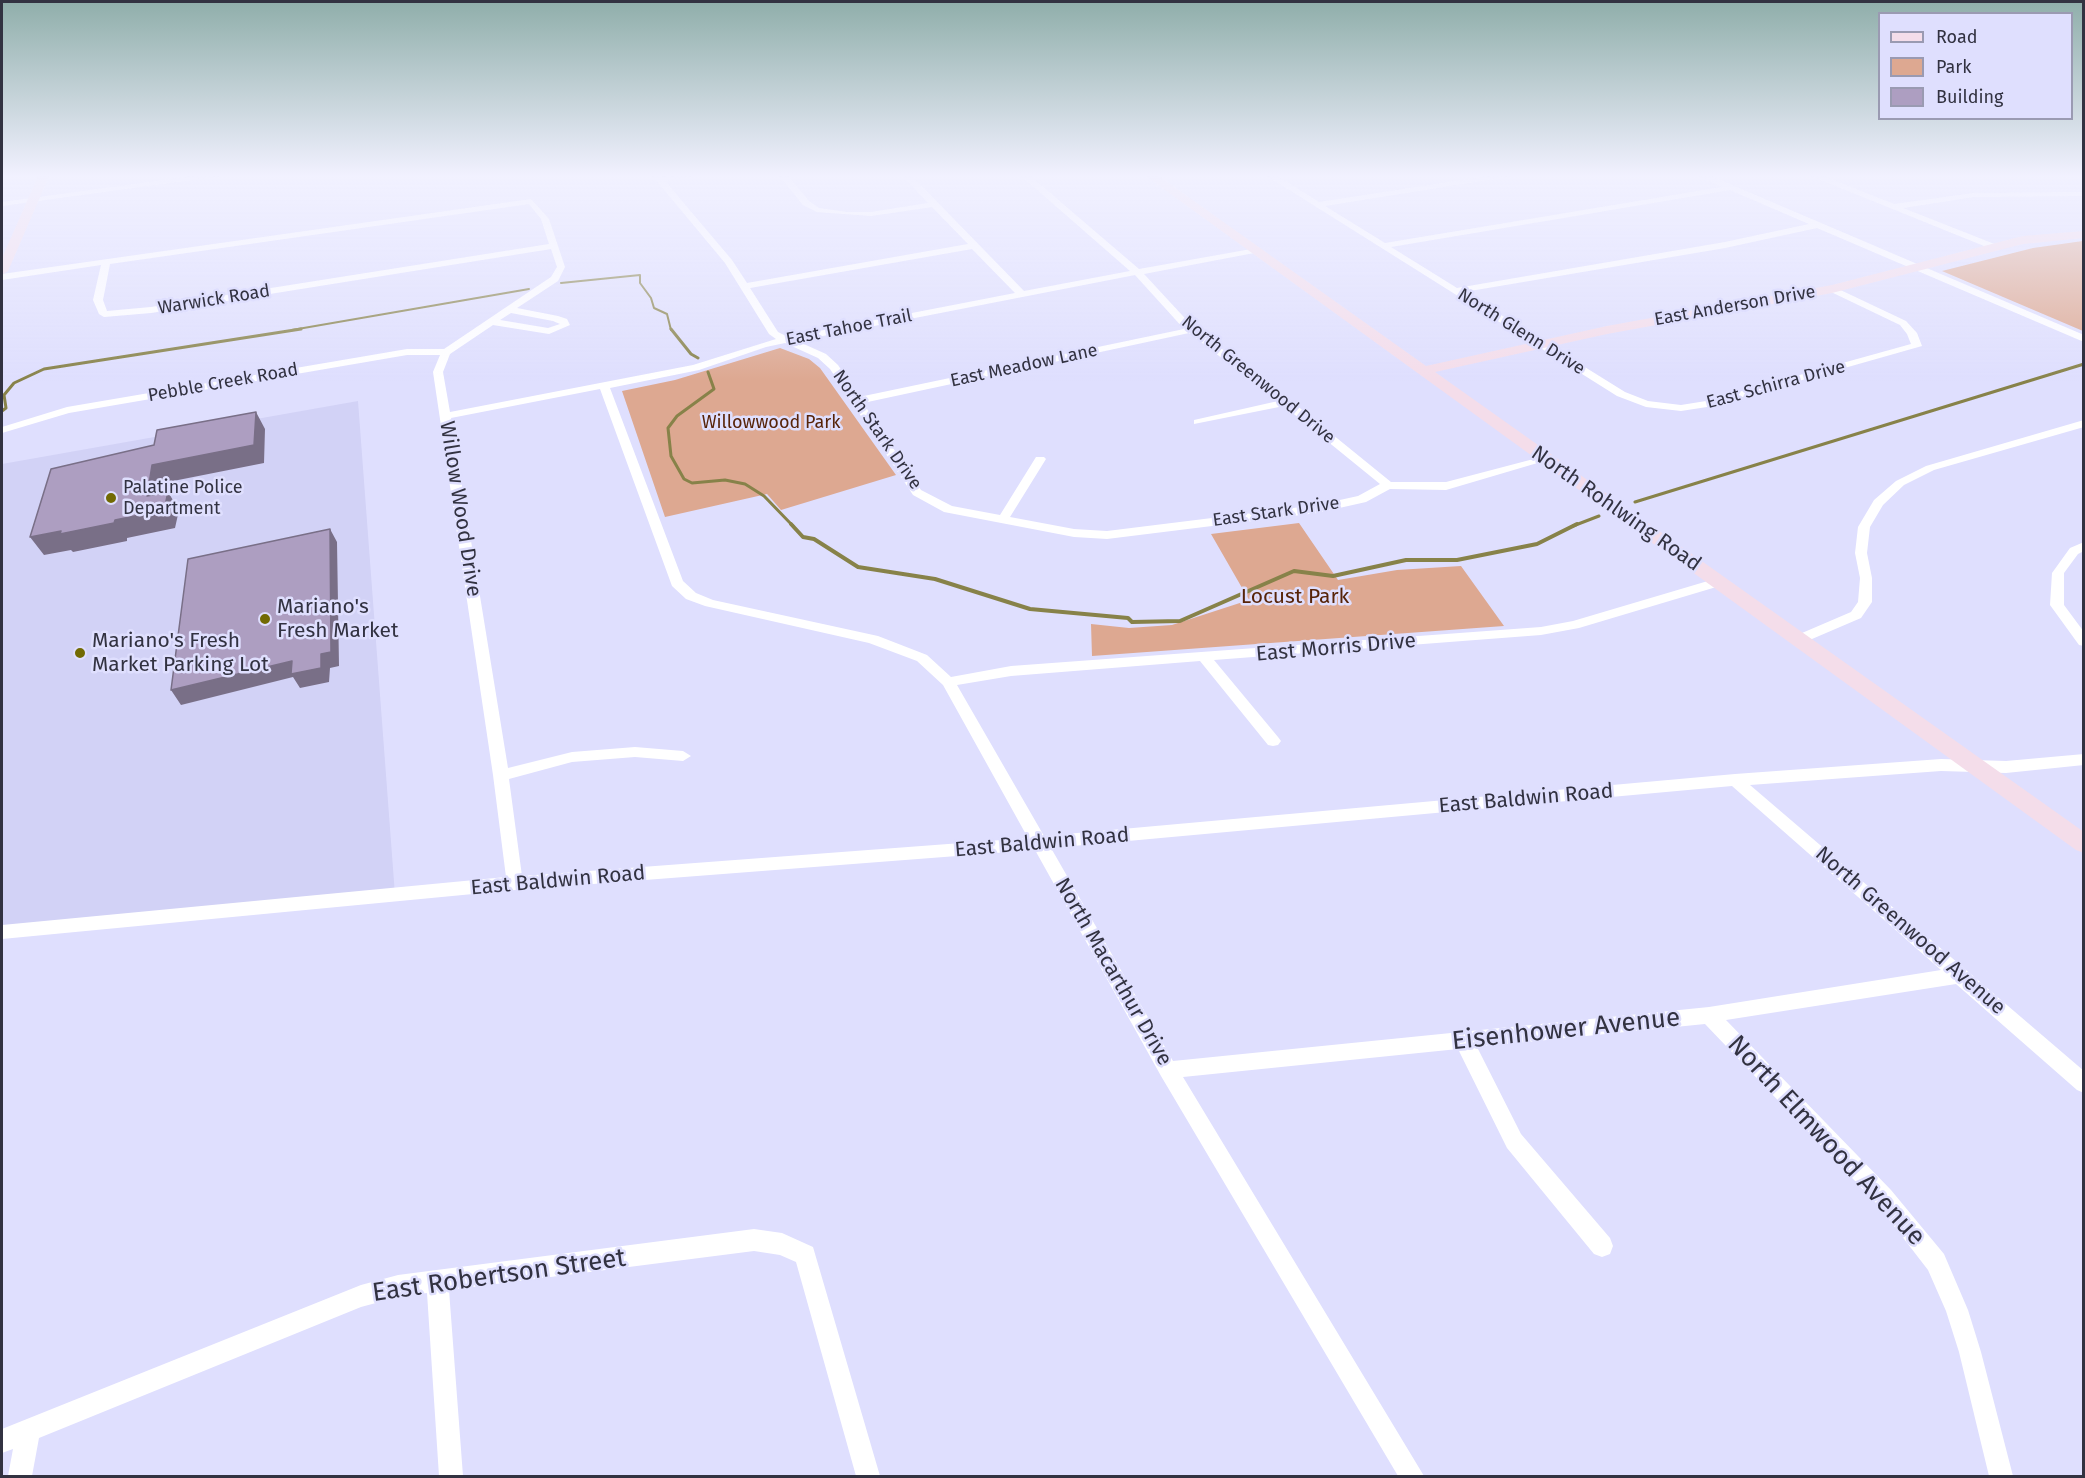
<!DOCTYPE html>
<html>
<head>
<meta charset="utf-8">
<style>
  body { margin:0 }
  #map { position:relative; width:2085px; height:1478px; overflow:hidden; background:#dfdffe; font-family:"Fira Sans",sans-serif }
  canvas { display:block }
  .frame { position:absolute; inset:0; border:3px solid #323241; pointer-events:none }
  .legend { position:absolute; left:1878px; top:12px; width:195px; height:108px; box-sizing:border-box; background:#dfdffe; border:2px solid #9a9ab2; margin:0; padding:8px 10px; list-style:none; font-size:18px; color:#323241 }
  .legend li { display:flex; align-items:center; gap:12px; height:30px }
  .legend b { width:30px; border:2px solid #9a9ab2 }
</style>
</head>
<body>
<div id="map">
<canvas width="2085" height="1478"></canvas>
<div class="frame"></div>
<ul class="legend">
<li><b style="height:8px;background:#f4ddea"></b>Road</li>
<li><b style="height:16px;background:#dda891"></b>Park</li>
<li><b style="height:16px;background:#ad9ec1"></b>Building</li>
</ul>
</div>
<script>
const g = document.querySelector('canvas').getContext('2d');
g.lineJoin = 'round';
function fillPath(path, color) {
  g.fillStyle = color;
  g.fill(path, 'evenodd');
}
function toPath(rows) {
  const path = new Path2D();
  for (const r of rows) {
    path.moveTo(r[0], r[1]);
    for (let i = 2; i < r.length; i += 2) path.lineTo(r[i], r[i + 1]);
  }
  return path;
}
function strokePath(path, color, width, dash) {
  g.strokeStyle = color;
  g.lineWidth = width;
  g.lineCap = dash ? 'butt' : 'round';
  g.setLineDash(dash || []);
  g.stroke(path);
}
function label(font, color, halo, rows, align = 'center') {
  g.font = font + ' "Fira Sans",sans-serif';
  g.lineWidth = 5;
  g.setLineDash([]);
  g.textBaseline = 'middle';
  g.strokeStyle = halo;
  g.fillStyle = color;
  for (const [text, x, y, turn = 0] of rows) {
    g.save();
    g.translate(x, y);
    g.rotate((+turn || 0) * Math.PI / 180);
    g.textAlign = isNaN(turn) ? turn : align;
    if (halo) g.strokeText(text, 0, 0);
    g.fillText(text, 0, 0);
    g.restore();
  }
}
fillPath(toPath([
  [358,401,395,895,2,932,2,464]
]), '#d2d2f6');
fillPath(toPath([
  [2083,241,2083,331,1942,271,2033,248],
  [780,348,809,359,820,368,896,475,781,510,767,494,665,517,622,391,675,380],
  [1299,523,1338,580,1397,570,1461,566,1504,626,1092,656,1091,624,1129,628,1172,625,1249,600,1211,534]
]), '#dda891');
strokePath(toPath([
  [561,283,640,275,640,283,651,298,654,308,667,314,671,330],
  [292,330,529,289]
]), '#878249', 2);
strokePath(toPath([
  [671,329,691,354,698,358],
  [708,372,714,389,677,416,668,428,671,456,684,479,692,483,725,480,745,484,764,496,793,526],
  [2,411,6,408,4,395,14,383,44,369,301,329],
  [1635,502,2084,364],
  [1573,526,1599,516]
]), '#878249', 3);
strokePath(toPath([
  [791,524,803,537,814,539,858,567,935,579,1030,609,1128,618,1132,622,1180,621,1294,571,1333,576,1406,560,1457,560,1537,544,1577,524]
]), '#878249', 4);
fillPath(toPath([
  [209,174,234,174,2,206,2,202,209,174],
  [651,174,659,174,662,177,701,174,665,181,732,260,747,283,968,244,932,207,871,216,817,212,803,205,778,174,786,174,809,201,819,208,847,212,871,212,928,203,901,174,910,174,1024,291,1130,271,1019,174,1028,174,1139,269,1257,248,1257,252,1254,253,1144,274,1194,328,1290,400,1391,482,1446,482,1545,456,1551,459,1446,490,1390,489,1366,502,1317,513,1107,539,1074,537,944,512,913,495,830,369,818,358,785,343,766,347,699,370,610,388,683,581,696,593,713,600,878,636,927,655,951,677,1011,666,1541,627,1573,621,1718,578,1724,582,1723,585,1579,628,1541,635,1214,660,1278,737,1281,741,1278,745,1273,746,1268,745,1200,661,1011,676,957,685,1044,836,1735,774,1941,759,2006,761,2084,754,2084,765,2006,773,1941,771,1750,785,2084,1071,2084,1093,2077,1090,1956,984,1726,1020,1891,1190,1944,1254,1968,1310,1981,1352,2013,1476,1989,1476,1959,1352,1946,1311,1928,1270,1877,1204,1705,1024,1477,1047,1521,1134,1610,1238,1613,1246,1610,1254,1602,1257,1594,1254,1507,1148,1458,1049,1183,1077,1424,1476,1398,1476,1161,1076,1035,850,515,890,2,939,2,925,506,877,493,775,433,372,440,355,407,355,69,413,2,433,2,427,67,407,407,349,444,349,551,277,557,267,551,249,151,313,104,317,99,314,93,300,101,265,2,280,2,274,531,199,549,219,565,267,558,281,517,308,558,316,567,319,570,325,549,334,493,325,450,354,443,372,450,412,693,365,776,339,769,334,725,263,651,174],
  [529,204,541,219,549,244,151,307,107,311,103,300,110,264,529,204],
  [972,249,1015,293,788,337,778,332,750,288,972,249],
  [1135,275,1184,329,859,397,838,365,826,354,797,341,1135,275],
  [511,313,553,321,560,324,548,328,500,320,511,313],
  [1189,333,1278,401,1194,420,1194,424,1284,406,1380,484,1358,496,1317,505,1107,531,1074,529,1010,517,1046,459,1044,457,1036,457,1000,515,952,506,921,490,863,403,1189,333],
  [600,389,672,586,686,599,705,606,869,643,917,661,943,685,1028,838,522,876,509,779,572,762,635,757,683,761,691,756,683,751,635,747,572,752,508,768,451,418,600,389],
  [1732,786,1941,970,1709,1007,1173,1061,1051,848,1732,786],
  [1264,174,1274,174,1319,202,1502,174,1524,174,1325,206,1385,243,1722,187,1695,174,1706,174,2084,335,2084,342,1817,228,1725,248,1464,292,1625,392,1648,401,1681,405,1706,401,1911,344,1907,334,1900,325,1829,291,1829,287,1832,286,1906,321,1917,333,1922,346,1707,407,1681,411,1646,407,1617,396,1264,174],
  [1730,190,1809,224,1725,242,1457,288,1391,247,1730,190],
  [1806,174,1818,174,1894,204,1974,193,2084,192,2084,196,1974,197,1903,208,1997,245,1998,247,1994,250,1806,174],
  [2084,420,2084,427,1934,470,1904,485,1883,505,1870,527,1867,553,1872,578,1872,602,1861,618,1805,642,1795,642,1793,639,1795,636,1851,612,1858,602,1860,578,1855,553,1858,527,1874,500,1896,481,1926,466,2084,420],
  [2084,542,2084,551,2078,554,2064,573,2064,605,2084,632,2084,646,2079,645,2050,605,2052,573,2070,548,2084,542],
  [754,1229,782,1233,813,1247,880,1476,856,1476,796,1262,780,1255,754,1251,449,1290,463,1476,439,1476,427,1293,398,1297,361,1307,39,1438,32,1476,8,1476,13,1449,2,1453,2,1429,361,1285,398,1275,754,1229]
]), '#fff');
fillPath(toPath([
  [39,174,50,174,8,271,2,275,2,258,39,174],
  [1143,174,1156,174,1426,366,1607,326,1832,285,2023,236,2084,231,2084,238,2023,244,1832,293,1607,334,1435,372,2084,832,2084,853,2076,850,1143,174]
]), '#f4ddea');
fillPath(toPath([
  [256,412,265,429,264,463,163,483,159,511,168,492,179,510,175,528,127,538,127,541,73,552,71,550,44,555,30,537,115,520,147,496,152,465],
  [330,529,337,542,339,666,330,668,329,682,300,688,293,677,181,705,171,690,321,654]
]), '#796f87');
const building = toPath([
  [256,412,254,445,152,465,147,496,168,492,164,510,115,520,114,523,60,534,61,531,30,537,51,469,154,445,157,430,256,412],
  [330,529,331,652,321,654,321,668,291,674,292,661,171,690,188,559,330,529]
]);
fillPath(building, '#ad9ec1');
strokePath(building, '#796f87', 1.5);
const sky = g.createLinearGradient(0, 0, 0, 381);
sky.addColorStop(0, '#8faeaa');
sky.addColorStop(0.46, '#f1f1ff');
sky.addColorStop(1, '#f1f1ff00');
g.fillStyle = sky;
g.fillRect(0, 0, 2085, 381);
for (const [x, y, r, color] of [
  [111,498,6,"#726a03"],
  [265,619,6,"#726a03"],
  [80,653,6,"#726a03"]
]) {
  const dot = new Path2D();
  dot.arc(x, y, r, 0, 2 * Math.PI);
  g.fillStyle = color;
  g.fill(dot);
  strokePath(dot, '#dfdffe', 2);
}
label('18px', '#323241', '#dfdffe', [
  ["Warwick Road",214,300,-9],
  ["East Anderson Drive",1735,306,-10],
  ["East Tahoe Trail",849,328,-11],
  ["North Glenn Drive",1521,332,32],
  ["East Meadow Lane",1024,366,-12],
  ["North Greenwood Drive",1258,380,39],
  ["Pebble Creek Road",223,383,-10],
  ["East Schirra Drive",1776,385,-15],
  ["North Stark Drive",877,430,55],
  ["East Stark Drive",1276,512,-8]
]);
label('18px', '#572409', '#dfdffe', [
  ["Willowwood Park",771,423]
]);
label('18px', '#323241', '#dfdffe', [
  ["Palatine Police",123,488],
  ["Department",123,509]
], 'left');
label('21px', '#323241', '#dfdffe', [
  ["Willow Wood Drive",460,509,81],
  ["North Rohlwing Road",1616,509,35],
  ["East Morris Drive",1336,648,-5],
  ["East Baldwin Road",1526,799,-5],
  ["East Baldwin Road",1042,843,-5],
  ["East Baldwin Road",558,881,-5],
  ["North Greenwood Avenue",1910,931,41],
  ["North Macarthur Drive",1113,972,60]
]);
label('21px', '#572409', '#dfdffe', [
  ["Locust Park",1295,597]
]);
label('21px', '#323241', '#dfdffe', [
  ["Mariano's",277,607],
  ["Fresh Market",277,631],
  ["Mariano's Fresh",92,641],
  ["Market Parking Lot",92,665]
], 'left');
label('26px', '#323241', '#dfdffe', [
  ["Eisenhower Avenue",1566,1030,-6],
  ["North Elmwood Avenue",1826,1141,47],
  ["East Robertson Street",499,1276,-8]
]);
</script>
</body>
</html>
